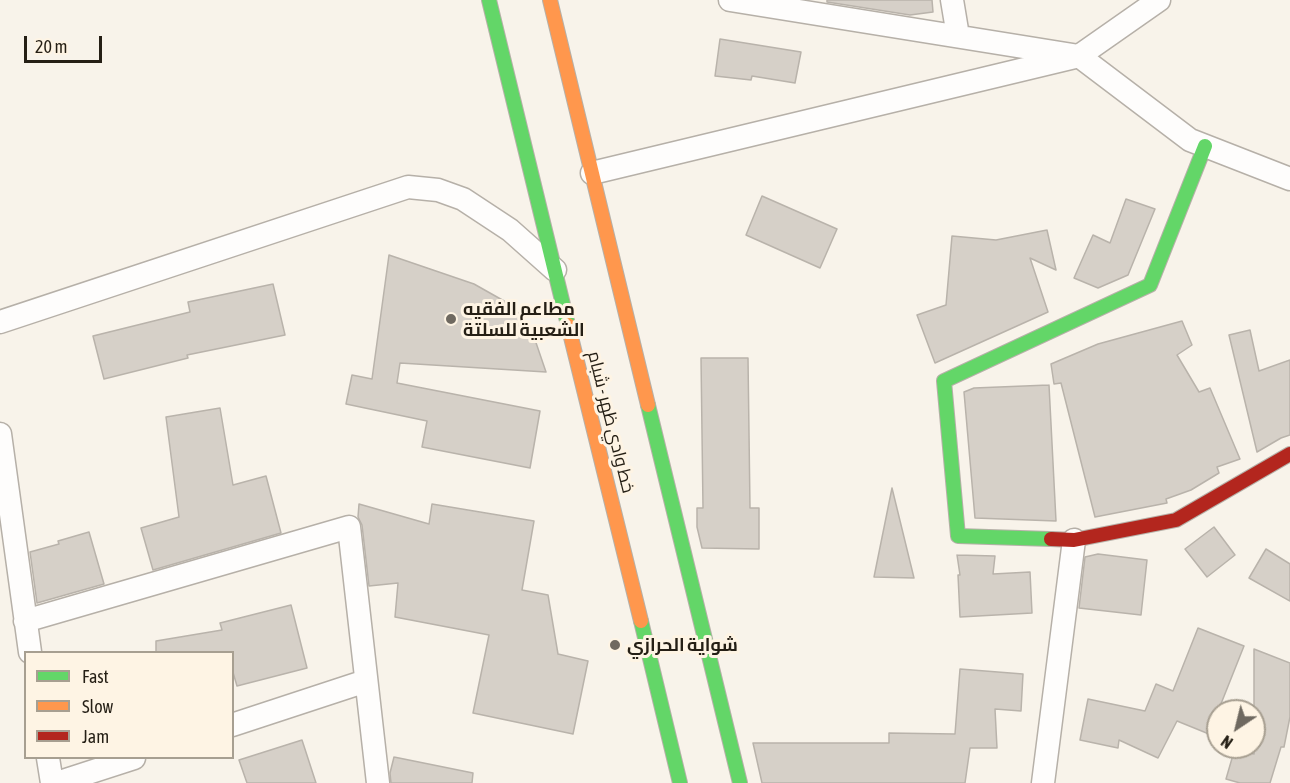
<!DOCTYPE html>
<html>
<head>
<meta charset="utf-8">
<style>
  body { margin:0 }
  #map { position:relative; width:1290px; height:783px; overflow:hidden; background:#f8f3ea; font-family:"Asap Condensed",sans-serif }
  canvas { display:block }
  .legend { position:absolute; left:24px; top:651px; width:210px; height:108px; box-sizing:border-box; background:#fef4e4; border:2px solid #a79f91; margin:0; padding:8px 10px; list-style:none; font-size:18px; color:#251f15 }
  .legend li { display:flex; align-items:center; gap:12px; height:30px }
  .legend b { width:30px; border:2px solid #a79f91 }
  .north { position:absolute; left:1206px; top:699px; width:60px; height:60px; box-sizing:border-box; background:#fef4e4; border:2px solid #a79f91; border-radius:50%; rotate:215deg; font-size:16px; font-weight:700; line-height:24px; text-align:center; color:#251f15 }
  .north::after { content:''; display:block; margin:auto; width:21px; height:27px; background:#6f6960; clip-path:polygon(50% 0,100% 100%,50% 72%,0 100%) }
  .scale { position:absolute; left:24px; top:36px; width:78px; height:27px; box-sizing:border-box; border:3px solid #251f15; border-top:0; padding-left:8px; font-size:18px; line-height:21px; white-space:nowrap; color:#251f15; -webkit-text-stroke:4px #fef4e4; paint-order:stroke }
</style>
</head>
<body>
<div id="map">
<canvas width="1290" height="783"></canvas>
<ul class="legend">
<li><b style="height:8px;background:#63d668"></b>Fast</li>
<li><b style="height:8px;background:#ff974d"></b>Slow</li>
<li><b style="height:8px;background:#b3261e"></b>Jam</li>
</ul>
<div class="north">N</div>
<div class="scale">20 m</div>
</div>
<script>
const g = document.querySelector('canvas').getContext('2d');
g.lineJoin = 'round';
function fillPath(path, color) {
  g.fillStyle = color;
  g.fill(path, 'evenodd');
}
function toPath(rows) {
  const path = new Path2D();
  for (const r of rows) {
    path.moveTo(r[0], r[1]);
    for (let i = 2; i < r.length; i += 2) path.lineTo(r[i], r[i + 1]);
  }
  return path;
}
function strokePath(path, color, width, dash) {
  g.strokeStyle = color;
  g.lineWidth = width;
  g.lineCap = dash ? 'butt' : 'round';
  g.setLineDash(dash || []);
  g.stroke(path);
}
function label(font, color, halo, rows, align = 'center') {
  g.font = font + ' "Asap Condensed",Cairo,sans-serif';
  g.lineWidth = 6;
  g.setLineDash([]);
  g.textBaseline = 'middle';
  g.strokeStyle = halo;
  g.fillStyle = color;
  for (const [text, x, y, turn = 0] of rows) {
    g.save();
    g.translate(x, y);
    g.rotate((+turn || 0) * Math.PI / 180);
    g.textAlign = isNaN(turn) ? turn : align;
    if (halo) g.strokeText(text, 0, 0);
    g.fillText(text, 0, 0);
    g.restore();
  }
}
const building = toPath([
  [827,0,932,0,933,12,910,15,827,2,827,0],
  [720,39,801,52,795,83,752,76,751,80,715,76,720,39],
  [762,196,837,229,820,268,746,235,762,196],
  [1126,199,1155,209,1128,275,1098,288,1074,278,1093,235,1110,243,1126,199],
  [1047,230,1056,270,1030,258,1048,312,935,363,917,315,946,305,952,236,996,240,1047,230],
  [389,255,474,284,513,306,532,331,546,372,400,363,397,383,540,411,530,468,422,447,427,421,346,404,352,375,372,379,389,255],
  [273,284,285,335,187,355,188,358,104,379,93,336,190,312,188,302,273,284],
  [1182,321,1192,345,1177,355,1199,392,1210,388,1240,459,1217,467,1219,473,1191,490,1166,499,1167,503,1095,517,1061,383,1054,384,1051,364,1098,344,1182,321],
  [1250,330,1259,371,1290,360,1290,435,1281,438,1257,452,1229,335,1250,330],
  [701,358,748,358,750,508,759,508,759,549,702,548,697,527,697,508,703,508,701,358],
  [1049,385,1056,521,975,518,964,392,974,388,1049,385],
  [220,408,233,485,266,476,281,533,153,570,141,528,179,517,166,417,220,408],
  [892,488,914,578,874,577,892,488],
  [359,504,429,524,432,504,534,521,522,590,548,595,558,654,588,661,573,734,473,713,489,635,395,617,398,583,369,586,362,525,358,517,359,504],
  [1214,527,1235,555,1207,577,1185,549,1214,527],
  [89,532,104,584,37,603,30,552,59,544,58,541,89,532],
  [1266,549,1290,564,1290,601,1249,578,1266,549],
  [1098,554,1147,560,1141,615,1079,608,1085,557,1098,554],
  [957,555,995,556,993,574,1030,572,1032,613,960,617,958,575,960,575,957,555],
  [291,605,307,668,237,686,232,669,232,652,156,652,156,641,222,630,220,623,291,605],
  [1198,628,1244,646,1209,734,1177,721,1158,758,1119,740,1118,748,1080,740,1088,699,1145,711,1156,684,1173,691,1198,628],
  [1254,649,1290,663,1290,717,1284,747,1281,747,1270,783,1240,783,1226,779,1235,748,1254,754,1254,649],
  [960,669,1023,674,1021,711,995,709,997,748,970,748,965,783,762,783,753,743,889,743,889,733,955,734,960,669],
  [302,740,316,783,247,783,239,760,302,740],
  [394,757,473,773,472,783,391,783,390,773,394,757]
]);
fillPath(building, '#d6d0c8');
strokePath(building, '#b9b3ab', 1.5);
const street = toPath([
  [730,0,1079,56,1190,140,1290,179],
  [952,0,958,36],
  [592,173,1079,56,1159,0],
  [0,322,408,187,438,190,463,199,510,230,555,270],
  [0,434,30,652],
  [25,621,349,527,378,783],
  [232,725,366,681],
  [48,758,52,783],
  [57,783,134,758],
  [1043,783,1074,540]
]);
const fast = toPath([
  [489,0,568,325],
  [648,405,740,783],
  [1051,539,958,536,944,381,1150,285,1205,146],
  [641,621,680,783]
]);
const slow = toPath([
  [550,0,648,405],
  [568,325,641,621]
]);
const jam = toPath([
  [1051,539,1074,540,1176,520,1290,454]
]);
strokePath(street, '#b6b0a8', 25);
strokePath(fast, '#b6b0a8', 16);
strokePath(slow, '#b6b0a8', 16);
strokePath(jam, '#b6b0a8', 16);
strokePath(street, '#fefdfc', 22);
strokePath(fast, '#63d668', 14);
strokePath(slow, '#ff974d', 14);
strokePath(jam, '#b3261e', 14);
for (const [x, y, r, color] of [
  [451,319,6,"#6f6960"],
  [615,645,6,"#6f6960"]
]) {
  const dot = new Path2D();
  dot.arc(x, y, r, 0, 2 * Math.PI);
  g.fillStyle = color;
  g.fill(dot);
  strokePath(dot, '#fef4e4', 2);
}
label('bold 18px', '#251f15', '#fef4e4', [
  ["مطاعم الفقيه",463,309],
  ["الشعبية للسلتة",463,330],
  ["شواية الحرازي",627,645]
], 'left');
label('18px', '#251f15', '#fef4e4', [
  ["خط وادي ظهر - شبام",611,422,76]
]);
</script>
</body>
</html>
